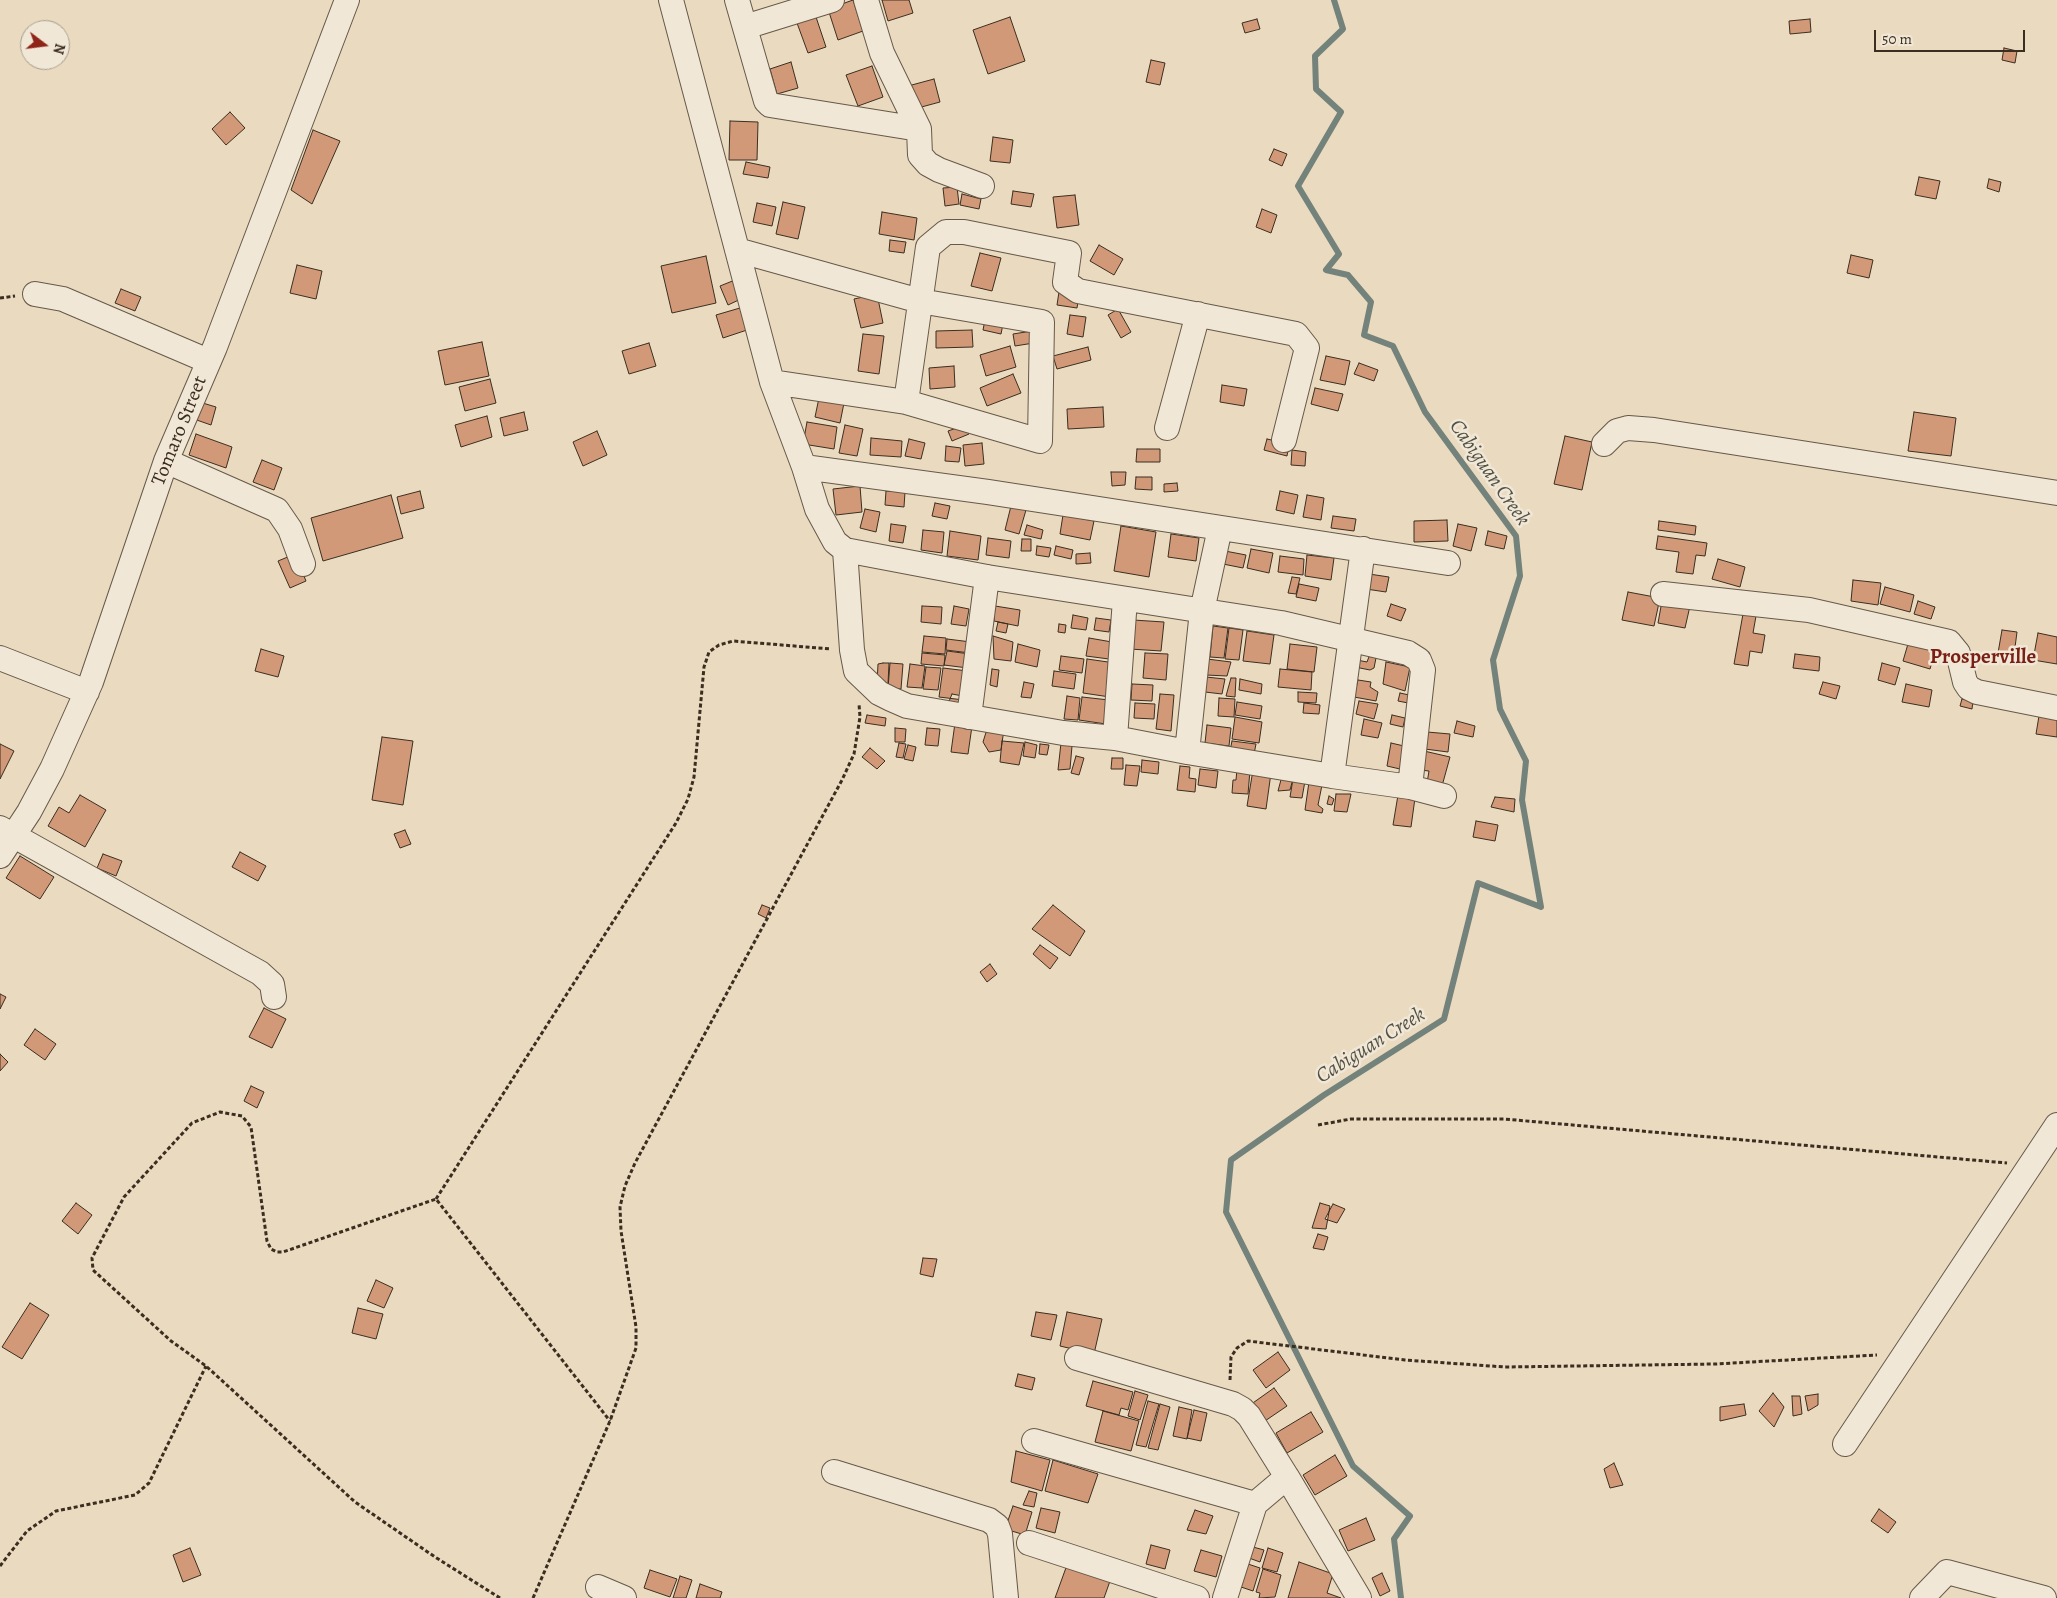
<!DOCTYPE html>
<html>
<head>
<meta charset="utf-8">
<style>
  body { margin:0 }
  #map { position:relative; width:2057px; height:1598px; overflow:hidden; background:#e9dac0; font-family:Alegreya,serif }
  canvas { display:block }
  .north { position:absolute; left:20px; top:20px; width:50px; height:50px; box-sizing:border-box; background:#f1e7d6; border:1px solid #a89d8d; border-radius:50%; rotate:105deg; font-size:14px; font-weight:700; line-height:20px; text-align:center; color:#3b2e20 }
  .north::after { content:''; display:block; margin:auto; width:18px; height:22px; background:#8f2418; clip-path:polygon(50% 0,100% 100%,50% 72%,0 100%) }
  .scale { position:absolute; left:1874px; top:30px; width:151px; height:22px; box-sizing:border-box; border:2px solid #3b2e20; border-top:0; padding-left:6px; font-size:15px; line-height:18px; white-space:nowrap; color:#3b2e20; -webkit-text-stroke:4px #f1e7d6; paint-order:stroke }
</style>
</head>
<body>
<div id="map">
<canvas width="2057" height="1598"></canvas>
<div class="north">N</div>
<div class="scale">50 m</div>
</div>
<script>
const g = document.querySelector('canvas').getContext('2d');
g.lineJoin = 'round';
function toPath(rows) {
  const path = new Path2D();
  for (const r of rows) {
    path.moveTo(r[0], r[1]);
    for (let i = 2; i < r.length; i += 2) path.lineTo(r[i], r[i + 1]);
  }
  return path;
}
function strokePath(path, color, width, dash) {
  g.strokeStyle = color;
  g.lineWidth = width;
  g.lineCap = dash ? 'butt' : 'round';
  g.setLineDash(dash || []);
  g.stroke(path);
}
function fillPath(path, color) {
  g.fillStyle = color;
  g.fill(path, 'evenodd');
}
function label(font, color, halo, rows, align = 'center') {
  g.font = font + ' Alegreya,serif';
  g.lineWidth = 5;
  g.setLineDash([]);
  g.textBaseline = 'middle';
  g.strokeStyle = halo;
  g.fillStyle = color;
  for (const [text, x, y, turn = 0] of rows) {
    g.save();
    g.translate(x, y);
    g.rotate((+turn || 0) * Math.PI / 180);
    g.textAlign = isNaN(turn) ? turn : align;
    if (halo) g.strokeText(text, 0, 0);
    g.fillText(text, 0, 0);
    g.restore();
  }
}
strokePath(toPath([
  [1334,0,1343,29,1315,56,1316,89,1341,112,1298,186,1339,254,1326,270,1348,275,1371,302,1364,335,1393,346,1425,412,1516,536,1520,576,1493,660,1500,709,1526,761,1522,800,1541,907,1478,883,1444,1019,1324,1095,1231,1160,1226,1212,1353,1466,1410,1516,1394,1539,1401,1598]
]), '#73827a', 6);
const building = toPath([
  [853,0,863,31,838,40,828,9,853,0],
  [882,0,909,0,913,13,888,21,882,0],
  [816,17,826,47,808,53,797,23,816,17],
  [1010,17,1025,61,988,74,973,30,1010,17],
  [1257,19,1260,29,1245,33,1242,23,1257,19],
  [1810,19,1811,32,1790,34,1789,21,1810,19],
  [2004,48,2017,51,2015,63,2002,60,2004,48],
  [1151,60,1165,63,1160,85,1146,82,1151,60],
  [791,62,798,88,777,94,770,69,791,62],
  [872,66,883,97,858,106,846,75,872,66],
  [934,79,940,102,914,109,908,86,934,79],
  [230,112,245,128,226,145,212,129,230,112],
  [730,121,758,122,757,160,729,160,730,121],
  [313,130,340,141,312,204,291,190,313,130],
  [993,137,1013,140,1010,163,990,161,993,137],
  [1274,149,1287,154,1282,166,1269,160,1274,149],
  [746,162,770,167,768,178,743,174,746,162],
  [1919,177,1940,181,1936,199,1915,195,1919,177],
  [1989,179,2001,182,1999,192,1987,188,1989,179],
  [957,187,959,204,945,206,943,188,957,187],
  [1013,191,1034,194,1031,207,1011,204,1013,191],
  [962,194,981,199,979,209,960,205,962,194],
  [1075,195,1079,225,1057,228,1053,197,1075,195],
  [783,202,805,207,798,239,776,234,783,202],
  [757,203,776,207,772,226,753,222,757,203],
  [1262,209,1277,215,1271,233,1256,227,1262,209],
  [882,212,917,218,914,240,879,234,882,212],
  [890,240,906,242,904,253,889,251,890,240],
  [1099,245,1123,259,1114,275,1090,261,1099,245],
  [980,253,1001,258,992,291,971,286,980,253],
  [1851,255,1873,260,1869,278,1847,273,1851,255],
  [706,256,716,303,672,313,661,266,706,256],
  [297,265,322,271,316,299,290,293,297,265],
  [735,280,743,298,728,305,720,286,735,280],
  [121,289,141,297,135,311,115,303,121,289],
  [1059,292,1079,296,1077,308,1057,305,1059,292],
  [877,294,883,323,861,328,854,299,877,294],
  [740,308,747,330,723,338,716,315,740,308],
  [1118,309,1131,332,1121,338,1108,315,1118,309],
  [1070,315,1086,317,1083,337,1067,334,1070,315],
  [985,320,1003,324,1001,334,983,330,985,320],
  [972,330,973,347,936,348,936,331,972,330],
  [1038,330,1040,342,1015,346,1013,334,1038,330],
  [863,334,884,336,879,374,858,371,863,334],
  [482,342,489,376,445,385,438,351,482,342],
  [649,343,656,366,629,374,622,351,649,343],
  [1010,346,1016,367,986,376,980,355,1010,346],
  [1088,347,1091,360,1057,369,1053,356,1088,347],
  [1326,356,1350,361,1345,385,1320,380,1326,356],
  [1359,363,1378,370,1374,381,1354,374,1359,363],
  [954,366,955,387,930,389,929,368,954,366],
  [1013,374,1021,393,987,406,980,388,1013,374],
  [490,379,496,403,465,411,459,387,490,379],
  [1222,385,1247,389,1244,406,1220,402,1222,385],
  [1315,388,1343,394,1338,411,1311,404,1315,388],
  [820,393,845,398,840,423,815,417,820,393],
  [196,401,216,407,211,425,191,418,196,401],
  [1103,407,1104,427,1068,429,1067,409,1103,407],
  [524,412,528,430,504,436,500,418,524,412],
  [1914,412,1956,418,1951,456,1908,451,1914,412],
  [487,416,492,437,461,447,455,425,487,416],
  [807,422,837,427,834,449,803,444,807,422],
  [845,425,863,429,857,456,839,453,845,425],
  [965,425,969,434,952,441,948,431,965,425],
  [597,431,607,455,583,466,573,442,597,431],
  [196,434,232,447,226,468,189,455,196,434],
  [1565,436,1592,442,1582,490,1554,484,1565,436],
  [871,438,902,441,901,457,870,455,871,438],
  [909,439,925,443,921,459,905,456,909,439],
  [1267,439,1289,444,1287,456,1264,450,1267,439],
  [982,443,984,464,965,466,963,445,982,443],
  [946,446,961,448,959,462,945,461,946,446],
  [1137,449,1160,449,1160,462,1136,462,1137,449],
  [1292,450,1306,452,1305,466,1291,465,1292,450],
  [262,460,282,468,274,490,253,482,262,460],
  [1111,472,1126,472,1125,485,1112,486,1111,472],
  [1136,477,1152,477,1152,490,1135,489,1136,477],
  [1177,483,1178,491,1164,492,1164,484,1177,483],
  [860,486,862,512,836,515,833,489,860,486],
  [420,491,424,508,401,514,397,497,420,491],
  [886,491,905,492,904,507,885,505,886,491],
  [1280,491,1298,495,1294,514,1276,510,1280,491],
  [391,495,403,538,323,561,311,518,391,495],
  [1307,495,1324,498,1321,520,1303,517,1307,495],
  [935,503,950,506,947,519,932,516,935,503],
  [1011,506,1026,510,1019,534,1005,530,1011,506],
  [865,509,880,512,876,532,860,528,865,509],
  [1063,515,1094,521,1090,540,1060,534,1063,515],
  [1333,516,1356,519,1354,531,1331,528,1333,516],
  [1447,520,1448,541,1414,542,1414,521,1447,520],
  [1659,521,1696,526,1695,535,1658,530,1659,521],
  [891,524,906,526,903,543,889,541,891,524],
  [1458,524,1477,528,1471,551,1453,546,1458,524],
  [1027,525,1043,530,1041,539,1024,535,1027,525],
  [1121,526,1156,532,1149,577,1114,571,1121,526],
  [923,530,944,532,942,553,921,550,923,530],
  [950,531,981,536,978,560,947,556,950,531],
  [1488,531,1507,536,1504,549,1485,545,1488,531],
  [1171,534,1199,538,1196,561,1168,557,1171,534],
  [1658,536,1707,543,1705,556,1696,555,1693,574,1676,572,1679,552,1656,549,1658,536],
  [988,538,1011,541,1009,558,986,555,988,538],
  [1022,539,1031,539,1031,551,1021,551,1022,539],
  [1037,546,1051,548,1049,557,1036,555,1037,546],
  [1056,546,1073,550,1071,559,1054,555,1056,546],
  [1251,549,1273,553,1269,573,1247,568,1251,549],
  [1225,551,1246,555,1243,568,1223,564,1225,551],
  [1090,553,1091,563,1076,564,1076,554,1090,553],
  [295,554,306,581,290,588,278,561,295,554],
  [1307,555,1334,558,1331,580,1305,576,1307,555],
  [1280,556,1304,559,1303,575,1278,572,1280,556],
  [1718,559,1745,567,1740,587,1712,579,1718,559],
  [1369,574,1389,577,1386,592,1366,589,1369,574],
  [1292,577,1300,578,1296,594,1288,593,1292,577],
  [1853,580,1881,583,1878,605,1851,601,1853,580],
  [1299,584,1319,588,1316,601,1296,597,1299,584],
  [1885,587,1914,595,1910,612,1880,604,1885,587],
  [1628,592,1660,598,1654,626,1622,620,1628,592],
  [1662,601,1690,606,1685,628,1658,623,1662,601],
  [1918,601,1935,607,1931,619,1914,614,1918,601],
  [1391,604,1406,609,1401,621,1387,616,1391,604],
  [922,606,942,607,941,624,921,622,922,606],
  [954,606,969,609,966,626,951,624,954,606],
  [995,606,1020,610,1018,626,994,621,995,606],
  [1743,614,1756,616,1753,633,1765,635,1762,653,1750,651,1748,666,1734,664,1743,614],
  [1073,615,1088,618,1086,630,1071,628,1073,615],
  [1096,618,1111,620,1109,632,1094,630,1096,618],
  [1133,620,1164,622,1161,651,1130,649,1133,620],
  [998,622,1008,624,1006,633,996,631,998,622],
  [1059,624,1066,625,1065,633,1058,632,1059,624],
  [1213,626,1228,628,1224,658,1210,657,1213,626],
  [1229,628,1243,630,1239,660,1225,659,1229,628],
  [2002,630,2017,632,2014,655,1998,653,2002,630],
  [1247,631,1274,635,1270,664,1243,661,1247,631],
  [2038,633,2057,637,2057,664,2033,660,2038,633],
  [924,636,946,638,945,654,922,652,924,636],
  [993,636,1013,642,1011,661,994,659,993,636],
  [1910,637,1937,645,1930,669,1903,661,1910,637],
  [1089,638,1112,642,1109,659,1086,656,1089,638],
  [947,639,971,642,970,653,946,650,947,639],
  [1018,644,1040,650,1037,667,1015,662,1018,644],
  [1290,644,1317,647,1314,672,1287,669,1290,644],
  [261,649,284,656,278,677,255,671,261,649],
  [947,651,970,654,968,668,944,665,947,651],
  [922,653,945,655,944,666,921,664,922,653],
  [1145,653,1168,654,1166,680,1143,678,1145,653],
  [1370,654,1376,658,1374,668,1370,670,1355,667,1357,660,1367,662,1370,654],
  [1795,654,1820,657,1819,671,1793,668,1795,654],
  [1061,656,1084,659,1082,673,1059,670,1061,656],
  [1087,659,1115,663,1110,697,1083,693,1087,659],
  [1207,659,1231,662,1227,676,1206,675,1207,659],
  [1386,662,1410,667,1405,691,1383,684,1386,662],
  [883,663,889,663,888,684,877,684,878,664,883,663],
  [890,663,903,664,901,689,888,688,890,663],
  [1882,663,1900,668,1895,685,1878,680,1882,663],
  [910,664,925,666,922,688,907,687,910,664],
  [926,667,941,668,938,690,923,689,926,667],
  [943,668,968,671,964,700,939,697,943,668],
  [992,669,999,670,997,687,990,685,992,669],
  [1280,669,1312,672,1311,690,1278,687,1280,669],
  [1054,671,1076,674,1074,689,1052,686,1054,671],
  [1206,677,1225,679,1222,694,1205,692,1206,677],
  [1231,678,1236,678,1235,697,1226,696,1231,678],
  [1240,679,1262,684,1261,694,1239,690,1240,679],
  [1358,680,1371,682,1370,687,1378,692,1376,701,1354,697,1358,680],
  [1024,682,1034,684,1031,698,1021,697,1024,682],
  [1823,682,1840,686,1836,699,1819,694,1823,682],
  [1132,684,1153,685,1152,701,1131,700,1132,684],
  [1906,684,1932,690,1929,707,1902,702,1906,684],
  [1298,692,1317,693,1316,703,1298,702,1298,692],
  [1400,693,1409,695,1408,703,1398,701,1400,693],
  [952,694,968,697,964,707,948,704,952,694],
  [1160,694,1174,695,1171,731,1156,729,1160,694],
  [1067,696,1080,698,1078,720,1064,719,1067,696],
  [1082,697,1109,700,1106,724,1079,720,1082,697],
  [1219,698,1235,699,1234,717,1218,716,1219,698],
  [1962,699,1973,701,1972,709,1960,706,1962,699],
  [1359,701,1378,704,1374,719,1356,714,1359,701],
  [1237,702,1262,706,1260,719,1235,715,1237,702],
  [1135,703,1155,704,1154,719,1134,718,1135,703],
  [1304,703,1320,705,1319,714,1303,713,1304,703],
  [2040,710,2057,713,2057,737,2036,734,2040,710],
  [867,715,886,718,885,726,865,723,867,715],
  [1392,715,1405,718,1403,727,1390,724,1392,715],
  [1235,717,1262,722,1259,743,1232,739,1235,717],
  [1364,719,1382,723,1378,738,1361,735,1364,719],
  [1457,721,1475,726,1473,737,1454,733,1457,721],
  [955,723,972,726,968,754,951,752,955,723],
  [1207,725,1231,728,1229,746,1205,743,1207,725],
  [988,726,1004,729,1001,750,989,752,983,742,988,726],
  [895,728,906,729,905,742,895,742,895,728],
  [927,728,940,729,938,746,925,745,927,728],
  [1427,732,1450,734,1448,752,1425,749,1427,732],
  [382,737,413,741,403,805,372,800,382,737],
  [1002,741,1024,743,1019,765,1000,762,1002,741],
  [1232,741,1256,744,1254,754,1230,751,1232,741],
  [1025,742,1037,745,1035,758,1023,756,1025,742],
  [899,743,906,744,903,758,896,757,899,743],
  [1061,743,1072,746,1070,769,1058,770,1061,743],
  [1391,743,1404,746,1400,769,1387,766,1391,743],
  [0,744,14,751,0,779,0,744],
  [1040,744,1049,745,1047,755,1039,754,1040,744],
  [908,745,916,747,913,761,904,759,908,745],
  [870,748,885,761,877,769,862,757,870,748],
  [1424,751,1450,757,1442,786,1427,783,1429,771,1420,770,1424,751],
  [1076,756,1084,758,1079,775,1071,773,1076,756],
  [1112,758,1123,758,1123,769,1111,769,1112,758],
  [1142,760,1159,762,1158,774,1141,772,1142,760],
  [1126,765,1140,766,1137,786,1124,785,1126,765],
  [1180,766,1190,767,1189,778,1196,779,1195,792,1177,790,1180,766],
  [1200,769,1218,771,1216,788,1198,785,1200,769],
  [1237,769,1250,770,1248,794,1232,793,1233,780,1236,780,1237,769],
  [1253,770,1271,773,1266,809,1247,806,1253,770],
  [1282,776,1293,779,1290,790,1278,791,1282,776],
  [1293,779,1305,781,1302,798,1290,797,1293,779],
  [1309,782,1322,785,1318,805,1323,809,1322,813,1305,810,1309,782],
  [1336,794,1351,794,1347,812,1334,811,1336,794],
  [80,795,106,810,85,847,48,826,59,807,69,813,80,795],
  [1398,795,1415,798,1411,827,1393,825,1398,795],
  [1329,796,1334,799,1332,805,1327,804,1329,796],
  [1495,797,1515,799,1514,812,1491,807,1495,797],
  [1476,821,1498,825,1495,841,1473,837,1476,821],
  [405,830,411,844,400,848,394,834,405,830],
  [240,852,266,866,258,881,232,867,240,852],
  [103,854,122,861,116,876,97,868,103,854],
  [20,856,54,877,40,899,6,878,20,856],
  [762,905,770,908,766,918,758,914,762,905],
  [1053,905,1085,931,1070,956,1032,929,1053,905],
  [1040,945,1058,958,1050,969,1033,954,1040,945],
  [990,964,997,974,987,982,980,972,990,964],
  [0,994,6,997,0,1009,0,994],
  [264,1008,286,1019,272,1048,249,1037,264,1008],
  [35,1029,56,1044,45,1060,24,1045,35,1029],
  [0,1054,8,1062,0,1071,0,1054],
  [251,1086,264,1092,257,1108,244,1101,251,1086],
  [76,1203,92,1215,78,1234,62,1221,76,1203],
  [1320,1203,1330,1206,1326,1229,1312,1228,1320,1203],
  [1333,1204,1345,1209,1337,1223,1325,1219,1333,1204],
  [1318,1234,1328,1237,1324,1250,1313,1248,1318,1234],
  [923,1258,937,1259,933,1277,920,1274,923,1258],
  [376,1280,393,1288,384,1308,367,1301,376,1280],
  [30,1303,49,1315,22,1359,2,1347,30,1303],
  [358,1308,383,1314,376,1339,352,1333,358,1308],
  [1036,1312,1057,1315,1051,1340,1031,1336,1036,1312],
  [1067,1312,1102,1319,1094,1354,1060,1346,1067,1312],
  [1278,1352,1290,1370,1266,1388,1253,1370,1278,1352],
  [1018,1374,1035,1378,1032,1390,1015,1386,1018,1374],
  [1093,1381,1133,1392,1128,1410,1121,1408,1119,1415,1086,1406,1093,1381],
  [1274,1388,1287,1406,1262,1423,1250,1405,1274,1388],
  [1135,1391,1148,1395,1140,1420,1128,1416,1135,1391],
  [1773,1393,1784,1407,1774,1427,1759,1411,1773,1393],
  [1818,1394,1818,1405,1808,1411,1805,1396,1818,1394],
  [1792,1396,1800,1396,1802,1414,1793,1416,1792,1396],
  [1148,1401,1159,1404,1146,1447,1136,1445,1148,1401],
  [1160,1404,1170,1407,1158,1450,1148,1448,1160,1404],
  [1744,1404,1746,1415,1720,1421,1720,1407,1744,1404],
  [1179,1407,1192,1410,1187,1439,1173,1436,1179,1407],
  [1194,1410,1207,1413,1201,1441,1187,1438,1194,1410],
  [1103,1411,1139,1421,1131,1451,1095,1442,1103,1411],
  [1311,1412,1323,1432,1287,1453,1276,1433,1311,1412],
  [1016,1451,1050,1460,1042,1491,1011,1482,1016,1451],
  [1335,1455,1347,1476,1315,1495,1303,1475,1335,1455],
  [1053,1460,1098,1474,1088,1503,1045,1491,1053,1460],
  [1614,1463,1623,1485,1610,1488,1604,1469,1614,1463],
  [1029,1491,1037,1493,1034,1507,1023,1505,1029,1491],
  [1013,1506,1032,1512,1025,1535,1005,1529,1013,1506],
  [1041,1508,1060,1512,1055,1533,1036,1528,1041,1508],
  [1879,1509,1896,1522,1888,1533,1871,1521,1879,1509],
  [1195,1510,1213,1516,1206,1534,1187,1530,1195,1510],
  [1366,1518,1375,1540,1348,1551,1339,1530,1366,1518],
  [1151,1545,1170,1550,1165,1569,1146,1564,1151,1545],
  [1253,1547,1264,1550,1260,1562,1249,1558,1253,1547],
  [190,1548,201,1575,183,1582,173,1555,190,1548],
  [1268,1548,1283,1553,1277,1572,1262,1568,1268,1548],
  [1201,1550,1222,1556,1216,1577,1194,1571,1201,1550],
  [1299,1562,1333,1574,1327,1593,1341,1598,1288,1598,1299,1562],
  [1248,1564,1260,1568,1253,1591,1241,1587,1248,1564],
  [1067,1565,1110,1581,1104,1598,1055,1598,1067,1565],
  [1263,1569,1281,1575,1275,1597,1259,1598,1260,1593,1256,1592,1263,1569],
  [650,1570,677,1579,670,1597,644,1588,650,1570],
  [1382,1573,1390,1591,1380,1596,1372,1578,1382,1573],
  [680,1576,692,1580,686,1598,673,1598,680,1576],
  [700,1584,722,1592,720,1598,696,1598,700,1584]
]);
fillPath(building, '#d29978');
strokePath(building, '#3b2e20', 1);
const minor = toPath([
  [671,0,772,382,804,467,817,509,835,542,845,550,987,577,1281,623,1408,653,1419,660,1423,670,1410,787],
  [737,0,766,101,770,105,919,129],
  [866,0,882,53,919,129,920,155,928,164,939,170,982,186],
  [745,27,832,0],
  [737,250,920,301,1042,322,1040,441,906,402,772,382],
  [35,294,63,299,208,361],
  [906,402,928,247,946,232,964,232,1069,253,1065,282,1078,291,1296,334,1307,348,1284,440],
  [1167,428,1198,314],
  [1604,444,1617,431,1628,428,1654,430,2057,493],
  [166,461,277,510,290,529,303,564],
  [804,467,988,492,1448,563],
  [845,550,852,650,856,671,879,693,891,699,907,706,1063,733,1115,738,1187,752,1332,776,1363,549],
  [1663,594,1809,610,1949,642,1958,653,1965,682,1969,688,1977,692,2057,708],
  [0,658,87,692],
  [969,717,987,577],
  [1115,738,1125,599],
  [1187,752,1202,611,1220,528],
  [1332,776,1410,787,1444,796],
  [0,828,260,973,272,984,274,997],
  [0,856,29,812,52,769,91,682,166,461,215,347,347,0],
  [1077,1358,1233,1404,1242,1409,1249,1416,1287,1477],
  [1034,1441,1255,1504],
  [1845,1444,2057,1125],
  [834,1472,989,1520,997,1526,1000,1534,1006,1598],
  [1029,1543,1197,1598],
  [598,1587,624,1598],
  [1225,1598,1255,1504,1287,1477,1359,1598],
  [1922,1598,1947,1572,2044,1598]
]);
strokePath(minor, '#665948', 26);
strokePath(toPath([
  [0,298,15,296],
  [1318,1125,1351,1119,1504,1119,2007,1163],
  [436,1199,676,823,688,799,694,777,704,667,709,652,719,645,733,641,831,649],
  [1230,1380,1231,1357,1237,1348,1248,1341,1405,1360,1505,1367,1715,1364,1877,1355],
  [0,1566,27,1531,56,1511,135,1495,149,1483,206,1366],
  [500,1598,435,1557,355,1502,206,1366,171,1341,93,1270,92,1258,124,1197,192,1123,220,1112,242,1116,251,1127,267,1241,271,1249,277,1252,283,1252,436,1199,610,1421],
  [533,1598,610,1421,636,1348,636,1327,621,1231,620,1207,625,1186,635,1163,842,780,854,754,860,717,859,704]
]), '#3b2e20', 3, [4, 2.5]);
strokePath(minor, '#f1e7d6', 24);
label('20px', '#3b2e20', '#f1e7d6', [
  ["Tomaro Street",180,431,-68]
]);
label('italic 21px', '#525146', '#f1e7d6', [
  ["Cabiguan Creek",1489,473,55],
  ["Cabiguan Creek",1371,1046,-32]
]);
label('bold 21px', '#7a1f14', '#f1e7d6', [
  ["Prosperville",1983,658]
]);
</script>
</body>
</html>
